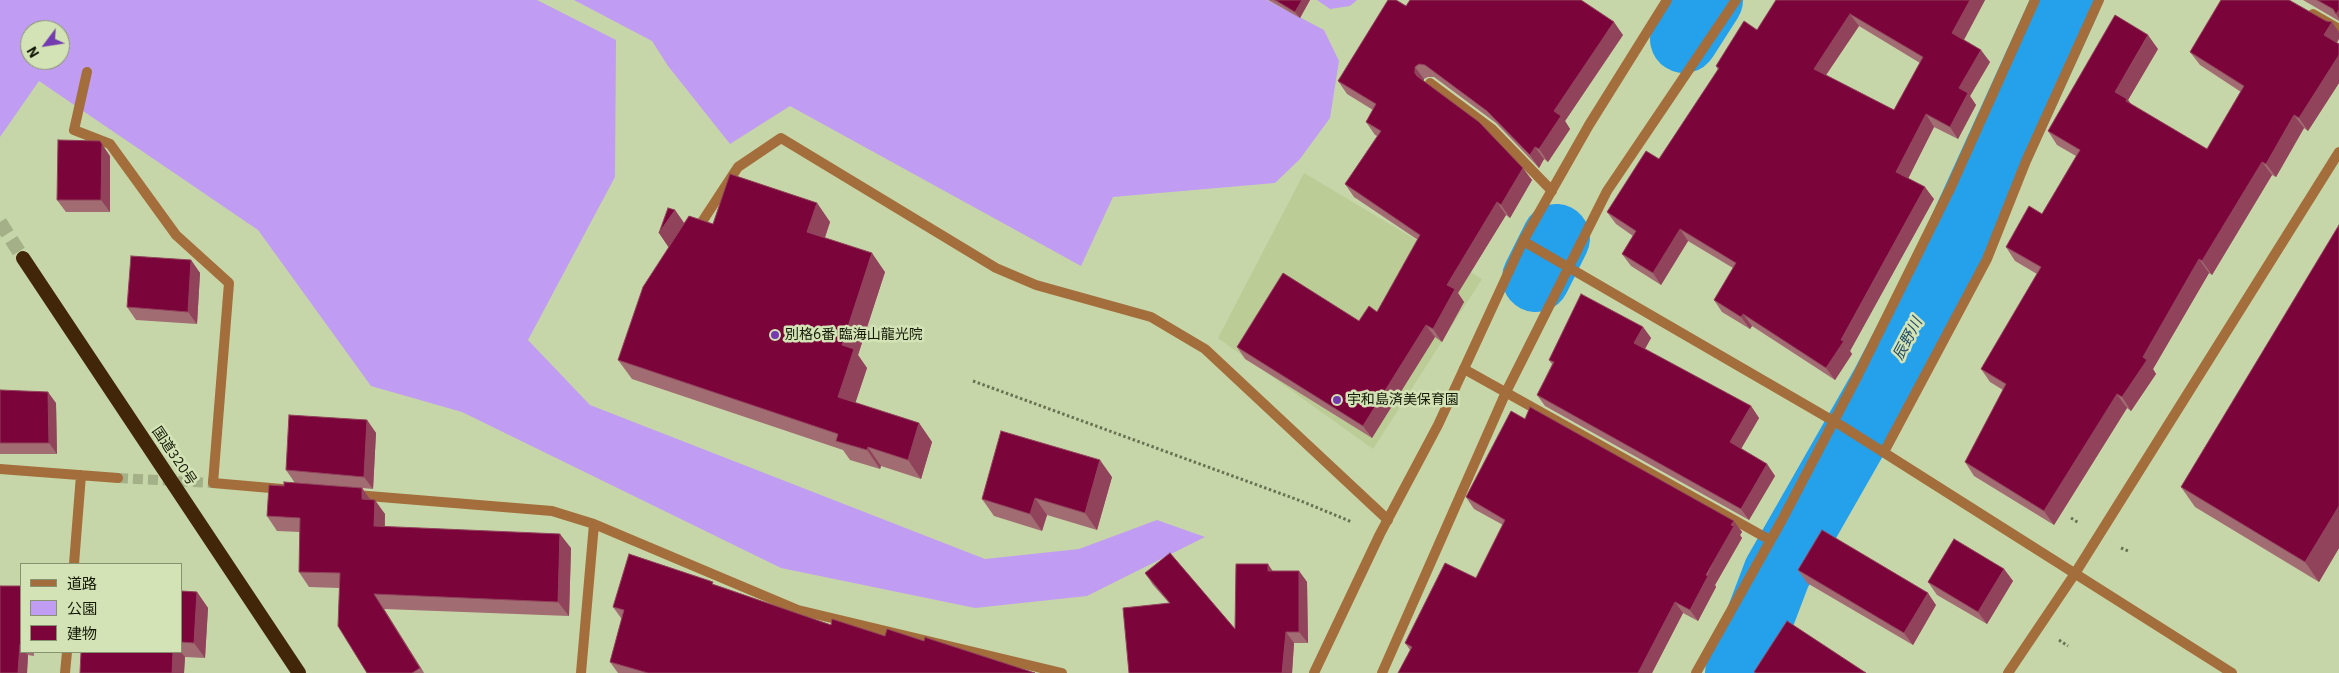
<!DOCTYPE html>
<html>
<head>
<meta charset="utf-8">
<style>
  body { margin:0 }
  #map { position:relative; width:2339px; height:673px; overflow:hidden; background:#c7d6a8; font-family:"IBM Plex Sans","Noto Sans JP",sans-serif }
  canvas { display:block }
  .legend { position:absolute; left:20px; top:563px; width:162px; height:90px; box-sizing:border-box; background:#d4e3b5; border:1px solid #879270; margin:0; padding:6px 9px; list-style:none; font-size:15px; color:#141908 }
  .legend li { display:flex; align-items:center; gap:10px; height:25px }
  .legend b { width:25px; border:1px solid #879270 }
  .north { position:absolute; left:20px; top:20px; width:50px; height:50px; box-sizing:border-box; background:#d4e3b5; border:1px solid #879270; border-radius:50%; rotate:239deg; font-size:14px; font-weight:700; line-height:20px; text-align:center; color:#141908 }
  .north::after { content:''; display:block; margin:auto; width:18px; height:22px; background:#743bb1; clip-path:polygon(50% 0,100% 100%,50% 72%,0 100%) }
</style>
</head>
<body>
<div id="map">
<canvas width="2339" height="673"></canvas>
<ul class="legend">
<li><b style="height:6px;background:#a36e3c"></b>道路</li>
<li><b style="height:14px;background:#c09df2"></b>公園</li>
<li><b style="height:14px;background:#7b043b"></b>建物</li>
</ul>
<div class="north">N</div>
</div>
<script>
const g = document.querySelector('canvas').getContext('2d');
g.lineJoin = 'round';
function fillPath(path, color) {
  g.fillStyle = color;
  g.fill(path, 'evenodd');
}
function toPath(rows) {
  const path = new Path2D();
  for (const r of rows) {
    path.moveTo(r[0], r[1]);
    for (let i = 2; i < r.length; i += 2) path.lineTo(r[i], r[i + 1]);
  }
  return path;
}
function strokePath(path, color, width, dash) {
  g.strokeStyle = color;
  g.lineWidth = width;
  g.lineCap = dash ? 'butt' : 'round';
  g.setLineDash(dash || []);
  g.stroke(path);
}
function label(font, color, halo, rows, align = 'center') {
  g.font = font + ' "IBM Plex Sans","Noto Sans JP",sans-serif';
  g.lineWidth = 5;
  g.setLineDash([]);
  g.textBaseline = 'middle';
  g.strokeStyle = halo;
  g.fillStyle = color;
  for (const [text, x, y, turn = 0] of rows) {
    g.save();
    g.translate(x, y);
    g.rotate((+turn || 0) * Math.PI / 180);
    g.textAlign = isNaN(turn) ? turn : align;
    if (halo) g.strokeText(text, 0, 0);
    g.fillText(text, 0, 0);
    g.restore();
  }
}
fillPath(toPath([
  [1304,173,1482,279,1373,449,1218,338]
]), '#bbcc97');
fillPath(toPath([
  [0,0,537,0,616,40,615,177,528,340,590,405,985,559,1079,549,1157,520,1205,537,1087,596,975,608,781,568,462,412,371,386,258,230,39,81,0,137],
  [30,30,60,30,60,60,30,60],
  [574,0,1267,0,1324,30,1339,61,1330,118,1300,159,1275,183,1113,197,1081,266,790,106,730,144,668,66,652,41],
  [1317,0,1357,0,1350,6,1330,9]
]), '#c09df2');
strokePath(toPath([
  [1684,39,1709,0],
  [1536,278,1556,238],
  [1739,673,1777,573,1885,384,1940,279,2067,0]
]), '#25a0eb', 68);
strokePath(toPath([
  [118,478,213,483]
]), '#a3b088', 10, [10, 5]);
strokePath(toPath([
  [0,222,23,258]
]), '#a3b088', 14, [14, 7]);
strokePath(toPath([
  [973,381,1301,501,1352,522],
  [2071,518,2079,523],
  [2121,548,2128,551],
  [2059,640,2068,646]
]), '#687253', 3, [2.5, 2.5]);
strokePath(toPath([
  [1430,83,1492,129,1552,191],
  [696,231,738,167,781,138,996,268,1036,285,1151,317,1205,349,1388,520],
  [1464,369,1770,540],
  [1382,673,1506,392,1607,191,1736,0]
]), '#a36e3c', 10);
strokePath(toPath([
  [2313,14,2339,29],
  [87,72,74,130,110,144,176,235,229,283,213,483,282,489],
  [1523,241,1842,426,2232,673],
  [1884,452,1987,259,2026,161,2099,0],
  [0,469,118,478],
  [356,495,552,511,594,524,798,610,1062,673],
  [74,564,81,475],
  [65,673,67,652],
  [581,673,594,524],
  [1314,673,1380,534,1438,425,1523,241,1589,125,1667,0],
  [1696,673,1782,520,1856,379,1951,187,2035,0]
]), '#a36e3c', 10);
strokePath(toPath([
  [2008,673,2074,575,2339,152]
]), '#a36e3c', 10);
strokePath(toPath([
  [23,258,299,673]
]), '#41260a', 14);
fillPath(toPath([
  [1268,0,1310,0,1300,18],
  [1776,0,1985,0,1964,40,1990,62,1970,96,1976,105,1958,139,1934,127,1908,178,1934,199,1850,351,1852,354,1835,380,1752,326,1750,329,1722,312,1714,300,1733,268,1688,241,1661,285,1631,266,1622,254,1633,236,1616,224,1607,212,1659,159,1718,70,1716,66,1757,30],
  [1859,26,1920,63,1894,110,1826,75],
  [2303,0,2339,0,2339,21],
  [1406,6,1623,35,1565,121,1570,129,1548,162,1544,159,1539,168,1496,123,1434,77,1428,77,1424,79,1424,81,1532,180,1510,218,1506,215,1458,293,1464,302,1442,342,1435,337,1372,438,1245,359,1237,347,1359,321,1377,312,1418,240,1354,197,1345,184,1377,136,1375,135,1366,122,1373,110,1347,94,1338,81],
  [2337,43,2339,44,2339,83,2308,131,2304,128,2276,177,2272,175,2212,275,2209,273,2153,369,2156,374,2131,411,2127,408,2054,525,1974,476,1965,462,2003,390,1990,382,1981,369,2037,274,2015,261,2006,247,2042,214,2076,156,2057,145,2048,131,2158,49,2128,100,2132,105,2207,149,2241,92,2200,65,2190,52],
  [110,156,110,212,66,212,57,200],
  [817,203,830,222,825,238,885,272,858,355,867,368,855,403,919,423,932,442,921,479,881,466,880,469,850,460,843,450,632,379,618,360,669,247,659,233,675,210,684,223,713,224],
  [2339,225,2339,548,2319,582,2195,507,2181,487],
  [191,260,200,273,197,324,136,320,127,307],
  [1643,327,1651,338,1645,349,1751,406,1759,418,1741,449,1767,464,1775,476,1749,520,1545,406,1537,395,1552,364,1549,360],
  [0,390,56,403,57,454,0,454],
  [1525,419,1734,521,1742,532,1740,535,1742,538,1715,585,1716,587,1698,621,1683,613,1652,673,1398,673,1410,650,1405,643,1476,578,1503,525,1474,509,1466,497],
  [367,420,376,433,373,489,362,488,370,499,385,514,385,527,571,548,569,616,384,609,424,673,367,673,339,588,309,587,299,572,300,532,277,531,267,516,284,486,295,483,286,470],
  [1112,477,1097,530,1047,515,1042,531,994,516,982,499],
  [2004,569,2013,581,1987,624,1937,595,1928,582],
  [1798,570,1936,605,1913,645,1807,583],
  [1272,571,1299,571,1307,582,1308,643,1294,643,1292,673,1129,673,1169,603,1153,585,1145,573,1235,629],
  [716,585,831,625,885,636,924,641,1035,673,618,673,610,662,622,619,621,618,613,607],
  [21,586,21,652,34,652,34,656,28,655,27,673,0,673],
  [181,591,197,592,208,608,205,658,185,657,184,673,80,673,181,652]
]), '#a16d72');
fillPath(toPath([
  [1302,0,1310,0,1300,18,1295,12],
  [1970,0,1985,0,1961,45,1952,33],
  [2339,10,2339,19,2336,14],
  [1850,14,1859,26,1822,81,1814,69],
  [1614,22,1623,35,1565,121,1570,129,1548,162,1539,149,1554,111],
  [2332,22,2339,32,2339,39,2334,48,2324,35],
  [2148,35,2158,49,2128,100,2137,112,2115,92],
  [1981,50,1990,62,1970,96,1976,105,1958,139,1950,127,1959,88],
  [2339,55,2339,83,2308,131,2299,118],
  [1415,67,1424,79,1424,85,1415,73],
  [1926,114,1934,127,1905,185,1896,172],
  [2294,115,2304,128,2276,177,2266,164],
  [102,144,110,156,110,212,101,200],
  [1535,147,1544,159,1539,168,1530,155],
  [2262,162,2272,175,2212,275,2202,261],
  [1523,168,1532,180,1510,218,1501,205],
  [1925,187,1934,199,1850,351,1852,354,1835,380,1826,368],
  [1497,202,1506,215,1458,293,1464,302,1442,342,1433,329,1447,285],
  [817,203,830,222,820,251,807,232],
  [675,210,689,230,673,254,659,233],
  [1680,229,1688,241,1661,285,1653,273],
  [872,253,885,272,858,355,867,368,851,416,838,397,842,345],
  [2199,259,2209,273,2153,369,2156,374,2131,411,2122,397,2143,357],
  [191,260,200,273,197,324,188,312],
  [1743,314,1752,326,1750,329,1741,317],
  [1426,325,1435,337,1372,438,1363,426],
  [1643,327,1651,338,1642,354,1634,343],
  [48,392,56,403,57,454,49,443],
  [2117,394,2127,408,2054,525,2044,511],
  [1751,406,1759,418,1738,454,1730,442],
  [367,420,376,433,373,489,364,477],
  [919,423,932,442,921,479,908,460],
  [868,447,881,466,880,469,867,450],
  [1100,460,1112,477,1097,530,1085,513],
  [1767,464,1775,476,1749,520,1741,509],
  [362,488,373,503,362,499],
  [1035,498,1047,515,1042,531,1030,514],
  [375,500,385,514,384,541,374,526],
  [2339,506,2339,548,2319,582,2305,562],
  [1734,521,1742,532,1740,535,1742,538,1715,585,1716,587,1698,621,1690,610],
  [560,534,571,548,569,616,558,602],
  [1268,564,1276,576,1268,571],
  [2004,569,2013,581,1987,624,1978,612],
  [1299,571,1307,582,1308,643,1299,632],
  [197,592,208,608,205,658,194,643],
  [1928,593,1936,605,1913,645,1904,633],
  [374,594,384,609,424,673,420,668],
  [1675,602,1683,613,1652,673,1638,673],
  [1286,632,1294,643,1292,673,1282,673],
  [20,644,21,646,21,652,25,652,28,655,27,673,18,673],
  [173,652,181,652,185,657,184,673,172,673]
]), '#92435c');
const building = toPath([
  [1275,0,1302,0,1295,12,1275,0],
  [1388,0,1396,0,1406,6,1410,0,1581,0,1614,22,1554,111,1561,116,1539,149,1535,147,1530,155,1487,111,1425,65,1419,64,1415,67,1415,73,1417,76,1479,122,1523,168,1501,205,1497,202,1447,285,1455,289,1433,329,1426,325,1363,426,1237,347,1283,273,1359,321,1369,306,1377,312,1420,235,1345,184,1381,131,1366,122,1376,104,1338,81,1388,0],
  [1776,0,1970,0,1952,33,1981,50,1959,88,1968,93,1950,127,1926,114,1896,172,1925,187,1841,340,1844,341,1826,368,1743,314,1741,317,1714,300,1736,263,1680,229,1653,273,1622,254,1636,231,1607,212,1646,151,1659,159,1719,68,1716,66,1744,21,1757,30,1776,0],
  [1850,14,1923,57,1894,110,1814,69,1850,14],
  [2221,0,2289,0,2326,21,2332,22,2324,35,2339,44,2339,55,2299,118,2294,115,2266,164,2262,162,2202,261,2199,259,2143,357,2147,360,2122,397,2117,394,2044,511,1965,462,2006,384,1981,369,2041,267,2006,247,2029,206,2042,214,2080,150,2048,131,2115,15,2148,35,2115,92,2127,99,2126,101,2207,149,2244,86,2190,52,2221,0],
  [2317,0,2339,0,2339,10,2336,14,2333,9,2317,0],
  [58,140,100,141,102,144,101,200,57,200,58,140],
  [730,174,817,203,807,232,872,253,842,345,854,349,838,397,919,423,908,460,868,447,867,450,836,441,838,434,618,360,643,287,689,216,713,224,730,174],
  [668,208,675,210,659,233,668,208],
  [2339,225,2339,506,2305,562,2181,487,2339,225],
  [131,256,191,260,188,312,127,307,131,256],
  [1581,294,1643,327,1634,343,1751,406,1730,442,1767,464,1741,509,1537,395,1554,362,1549,360,1581,294],
  [0,390,48,392,49,443,0,443,0,390],
  [1530,407,1734,521,1731,525,1734,526,1706,575,1708,576,1690,610,1675,602,1638,673,1398,673,1412,647,1405,643,1445,563,1476,578,1505,520,1466,497,1511,411,1525,419,1530,407],
  [289,415,367,420,364,477,286,470,289,415],
  [1001,431,1100,460,1085,513,1035,498,1030,514,982,499,1001,431],
  [284,482,362,488,362,499,375,500,374,526,560,534,558,602,374,594,420,668,412,673,367,673,338,626,340,573,299,572,300,518,267,516,269,485,284,486,284,482],
  [1822,530,1928,593,1904,633,1798,570,1822,530],
  [1954,539,2004,569,1978,612,1928,582,1954,539],
  [1170,553,1235,629,1236,564,1268,564,1268,571,1299,571,1299,632,1286,632,1282,673,1129,673,1123,608,1170,603,1145,573,1170,553],
  [629,554,713,582,712,584,831,625,832,619,885,636,887,629,924,641,925,637,927,638,1035,673,648,673,610,662,624,610,613,607,629,554],
  [0,586,21,586,21,644,20,644,18,673,0,673,0,586],
  [181,591,197,592,194,643,181,642,181,591],
  [1787,621,1866,673,1756,673,1754,672,1787,621],
  [81,652,173,652,172,673,80,673,81,652]
]);
fillPath(building, '#7b043b');
strokePath(building, '#92435c', 1);
for (const [x, y, r, color] of [
  [775,335,5,"#743bb1"],
  [1337,400,5,"#743bb1"]
]) {
  const dot = new Path2D();
  dot.arc(x, y, r, 0, 2 * Math.PI);
  g.fillStyle = color;
  g.fill(dot);
  strokePath(dot, '#d4e3b5', 2);
}
label('14px', '#141908', '#d4e3b5', [
  ["別格6番 臨海山龍光院",785,335],
  ["宇和島済美保育園",1347,400]
], 'left');
label('14px', '#141908', '#d4e3b5', [
  ["国道320号",174,456,56]
]);
label('italic 15px', '#1e4a6a', '#d4e3b5', [
  ["辰野川",1908,339,-62]
]);
</script>
</body>
</html>
